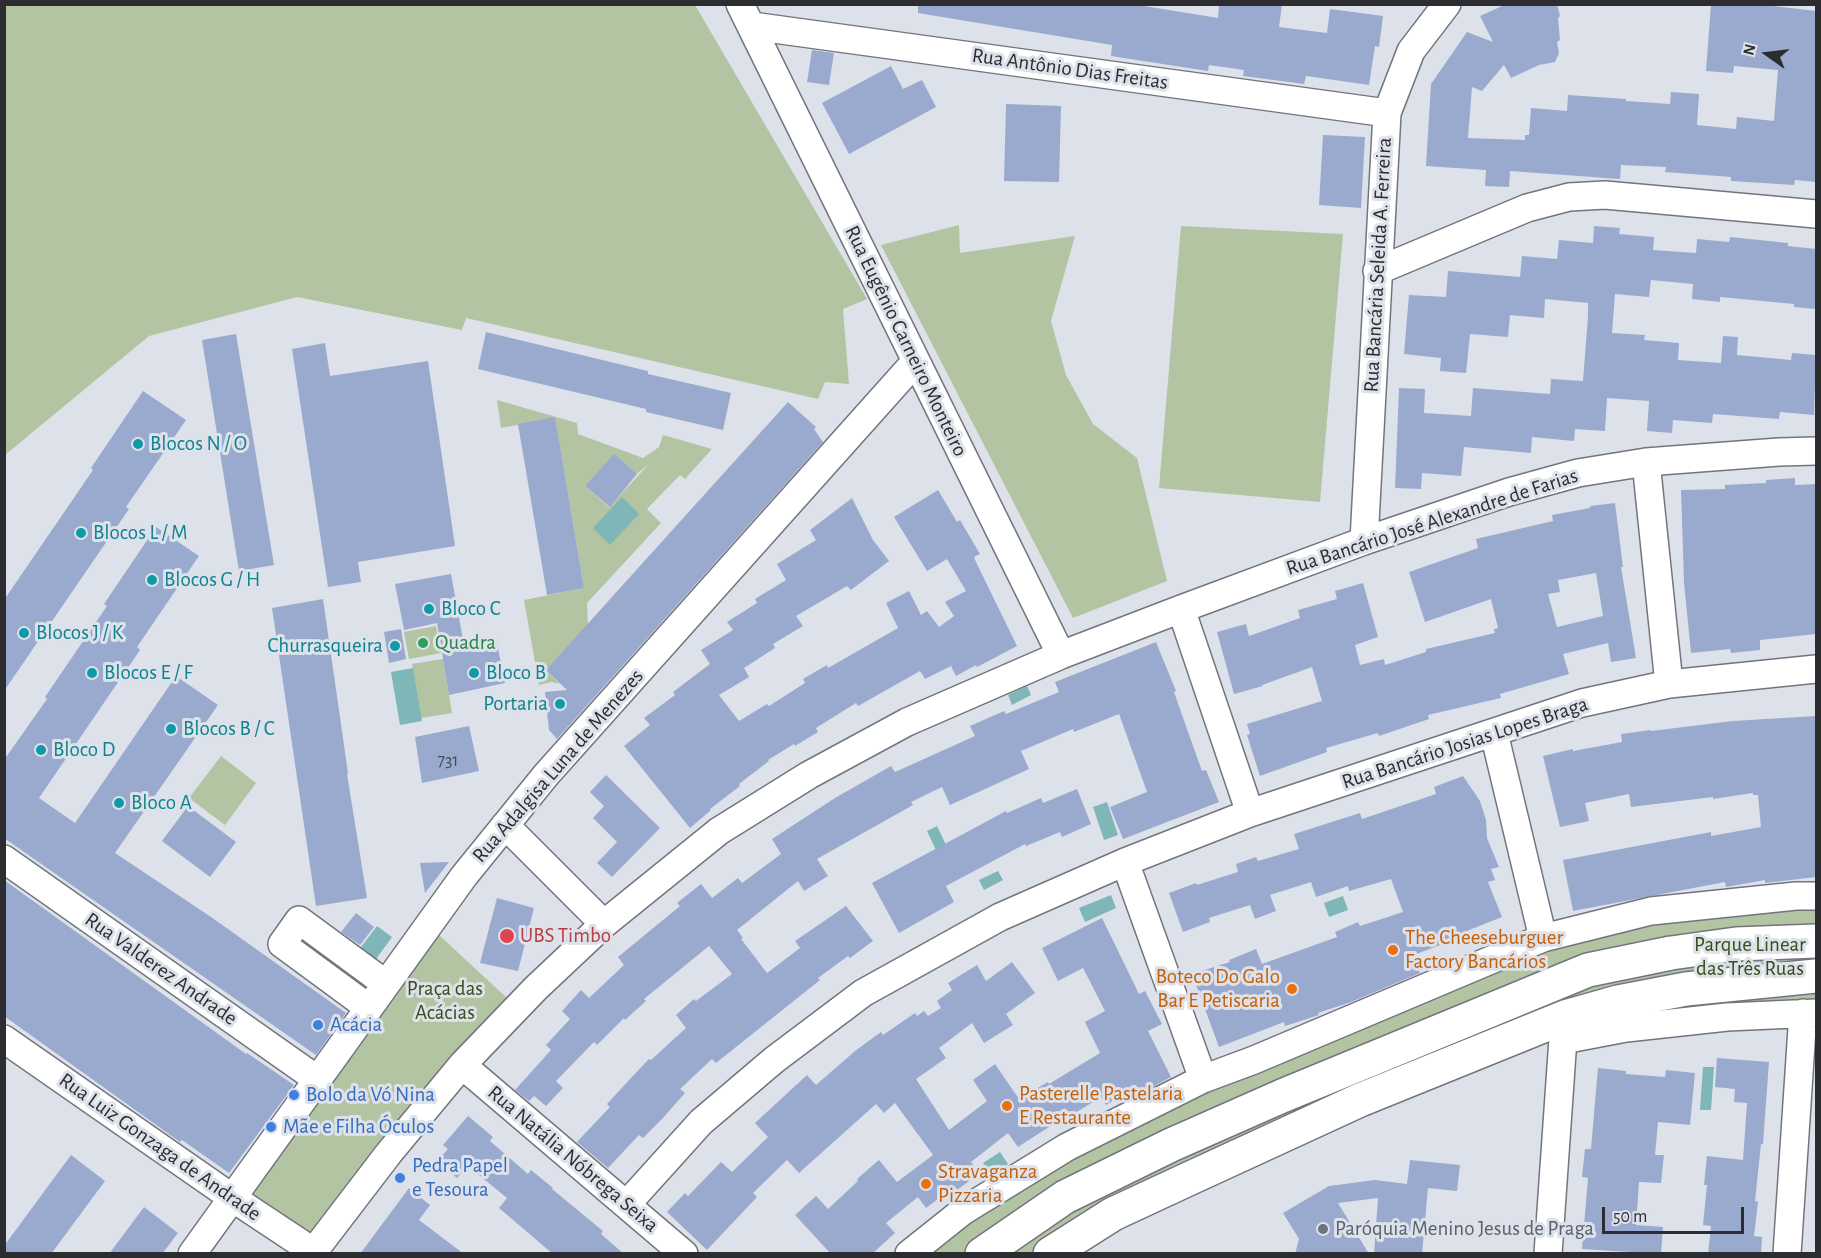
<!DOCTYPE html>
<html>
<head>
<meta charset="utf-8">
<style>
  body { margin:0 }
  #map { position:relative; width:1821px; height:1258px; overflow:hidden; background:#dde1ea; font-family:"Alegreya Sans",sans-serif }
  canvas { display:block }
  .frame { position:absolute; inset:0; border:6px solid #2c2d31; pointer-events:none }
  .north { position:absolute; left:1737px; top:24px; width:60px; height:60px; -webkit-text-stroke:4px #dde1ea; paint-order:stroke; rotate:284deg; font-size:16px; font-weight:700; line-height:24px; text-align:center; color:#2c2d31 }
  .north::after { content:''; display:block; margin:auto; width:21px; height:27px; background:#2c2d31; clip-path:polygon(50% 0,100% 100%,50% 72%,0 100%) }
  .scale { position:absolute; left:1602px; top:1207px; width:142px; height:27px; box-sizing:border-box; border:3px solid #2c2d31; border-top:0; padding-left:8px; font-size:18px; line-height:21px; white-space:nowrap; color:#2c2d31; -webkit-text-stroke:4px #dde1ea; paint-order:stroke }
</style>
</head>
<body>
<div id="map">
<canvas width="1821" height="1258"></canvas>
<div class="frame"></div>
<div class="north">N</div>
<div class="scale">50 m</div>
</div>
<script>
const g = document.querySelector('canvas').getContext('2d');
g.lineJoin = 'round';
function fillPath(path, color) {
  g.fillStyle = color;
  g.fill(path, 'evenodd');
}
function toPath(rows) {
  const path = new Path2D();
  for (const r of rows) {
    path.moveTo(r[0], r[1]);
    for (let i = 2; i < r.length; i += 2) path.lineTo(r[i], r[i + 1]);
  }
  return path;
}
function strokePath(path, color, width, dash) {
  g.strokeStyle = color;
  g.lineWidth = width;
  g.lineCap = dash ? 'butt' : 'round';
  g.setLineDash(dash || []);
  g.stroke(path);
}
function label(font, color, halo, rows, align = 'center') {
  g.font = font + ' "Alegreya Sans",sans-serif';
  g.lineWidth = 6;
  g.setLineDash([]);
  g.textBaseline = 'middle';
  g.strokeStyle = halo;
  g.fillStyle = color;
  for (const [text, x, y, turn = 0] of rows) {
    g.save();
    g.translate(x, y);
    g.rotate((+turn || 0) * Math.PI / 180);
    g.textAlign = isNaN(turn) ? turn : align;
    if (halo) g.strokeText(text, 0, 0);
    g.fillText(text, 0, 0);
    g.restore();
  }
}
fillPath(toPath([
  [5,4,695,5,867,299,843,309,849,384,825,382,818,399,466,318,462,330,297,297,149,336,5,455],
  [959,225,960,253,1075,236,1051,321,1066,375,1093,424,1137,458,1167,581,1073,618,881,245],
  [1181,226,1343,234,1320,502,1159,488],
  [497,400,577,423,578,434,643,458,659,447,663,435,712,449,685,479,680,475,647,509,661,523,587,603,588,625,546,670,560,684,552,682,539,685,524,600,584,588,555,418,501,428],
  [614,455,637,474,649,464,609,507,585,486],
  [436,626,441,653,409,659,404,632],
  [443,659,452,713,421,718,412,664],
  [221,756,256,783,225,825,189,798],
  [1816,888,1816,1023,1554,1031,1135,1215,1072,1253,895,1254,912,1237,1522,933],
  [439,935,507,998,452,1057,316,1236,305,1238,255,1201,253,1188]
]), '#b3c4a2');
fillPath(toPath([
  [622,497,639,514,610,545,593,528],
  [413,668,422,721,400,725,391,672],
  [1027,686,1031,695,1012,705,1008,695],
  [1107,802,1118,835,1104,840,1093,807],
  [937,826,946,845,936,850,927,831],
  [998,871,1003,880,984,890,979,880],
  [1111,895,1116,908,1085,922,1079,908],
  [1343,896,1348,910,1329,917,1324,903],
  [377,926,392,937,374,962,358,951],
  [1703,1067,1714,1067,1711,1110,1700,1110],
  [1000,1152,1008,1164,991,1175,983,1163]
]), '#7fb6b7');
fillPath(toPath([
  [918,4,1132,4,1218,18,1219,4,1282,4,1279,27,1327,33,1330,9,1383,16,1379,47,1375,46,1369,85,1306,76,1304,84,1243,76,1244,70,1209,65,1208,71,1111,56,1112,45,918,13],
  [1510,4,1557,4,1560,16,1558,18,1560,40,1557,42,1559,53,1555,62,1539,65,1511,78,1504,65,1482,91,1472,87,1468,138,1525,140,1525,135,1529,135,1531,108,1567,111,1568,95,1626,99,1626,101,1670,104,1671,92,1699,94,1697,125,1736,129,1737,117,1774,121,1778,70,1734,66,1733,73,1706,71,1711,4,1756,4,1816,11,1816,182,1795,180,1794,185,1731,181,1731,177,1665,172,1666,167,1621,165,1620,179,1510,171,1509,187,1485,186,1486,170,1426,166,1431,84,1467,32,1493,42,1480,16,1502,6],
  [812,50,834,53,829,85,807,82],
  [891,66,903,89,922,80,936,107,849,154,822,103],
  [1006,104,1061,106,1059,182,1004,181],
  [1323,135,1365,137,1361,208,1319,205],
  [1594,226,1620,228,1619,234,1654,237,1653,250,1696,253,1697,239,1729,242,1730,237,1788,243,1788,246,1816,249,1816,309,1794,307,1794,304,1720,297,1720,302,1692,299,1693,284,1651,280,1649,297,1615,294,1612,333,1645,335,1644,340,1679,343,1678,360,1721,363,1723,336,1738,337,1737,355,1791,360,1792,353,1816,355,1814,415,1780,412,1779,419,1713,414,1712,423,1673,420,1672,433,1647,431,1649,401,1607,398,1605,431,1575,429,1574,441,1532,437,1531,453,1464,447,1461,476,1422,473,1421,489,1395,488,1399,388,1425,389,1424,413,1471,416,1473,388,1550,394,1551,379,1583,381,1588,316,1588,303,1545,299,1544,318,1510,315,1508,337,1470,334,1466,373,1440,371,1441,358,1404,354,1409,295,1446,297,1448,271,1520,277,1522,256,1557,259,1559,240,1593,243],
  [486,332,648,371,648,374,731,393,723,430,646,412,646,409,478,369],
  [236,334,274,565,239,571,202,340],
  [325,343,330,376,428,361,455,546,358,562,361,582,328,587,292,349],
  [143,391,186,420,126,507,129,509,4,691,4,600,93,470,91,468],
  [788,402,816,427,814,429,823,442,557,739,549,730,545,692,567,690,546,670],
  [555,417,584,588,547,595,518,424],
  [614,454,637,474,610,507,585,486],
  [1795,478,1795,485,1816,484,1816,634,1760,640,1760,650,1731,653,1730,649,1691,653,1684,583,1681,490,1725,489,1725,485,1766,483,1766,480],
  [938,490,957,522,960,520,980,554,974,557,976,562,1017,646,977,667,976,665,956,676,951,666,925,679,920,671,858,706,856,703,816,728,818,732,795,746,794,744,768,760,769,761,739,784,740,786,710,809,711,810,690,828,624,746,650,725,644,718,675,695,673,692,710,664,701,650,733,630,727,622,757,603,755,599,786,580,777,564,816,540,810,530,852,498,873,540,889,561,851,590,847,586,796,616,803,626,773,644,775,648,744,668,749,677,719,695,739,721,767,704,769,706,805,683,803,679,827,665,828,668,898,628,886,603,909,591,921,615,927,611,939,627,954,616,945,602,966,591,947,559,927,571,894,517],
  [1615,503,1623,567,1621,567,1636,658,1611,662,1608,643,1563,654,1569,674,1500,694,1501,698,1428,715,1429,719,1379,736,1378,733,1326,748,1327,752,1260,776,1247,735,1250,734,1247,724,1322,701,1312,667,1262,685,1263,686,1234,694,1217,632,1246,624,1249,636,1300,618,1298,610,1337,599,1335,591,1363,583,1378,637,1355,645,1360,665,1384,659,1385,665,1426,652,1426,649,1495,633,1494,629,1498,628,1491,599,1425,622,1409,572,1478,548,1476,539,1553,521,1552,515,1590,508,1590,506],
  [1596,573,1603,616,1557,627,1548,594,1560,592,1558,580],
  [156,527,199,556,137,647,140,650,39,798,75,823,176,676,218,705,115,853,211,917,346,1013,316,1055,4,838,4,760,47,699,45,697,107,606,104,604],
  [451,574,464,645,496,638,505,683,449,695,437,623,404,630,395,584],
  [323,599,348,773,347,774,367,898,316,906,272,608],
  [401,629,406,659,389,663,384,632],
  [1156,642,1176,691,1174,692,1187,729,1202,771,1206,770,1219,802,1123,839,1110,807,1147,792,1119,714,1074,732,1073,729,1021,751,1029,769,950,805,942,787,911,802,913,805,817,859,828,876,804,891,798,881,737,930,743,938,741,939,767,973,800,948,795,941,846,906,873,941,850,958,848,956,818,978,820,980,716,1063,712,1059,680,1089,685,1093,663,1118,643,1138,639,1135,608,1168,577,1142,610,1107,607,1104,629,1080,649,1059,651,1060,686,1028,676,1015,694,999,696,1001,732,974,709,946,644,999,646,1001,625,1020,624,1018,597,1045,594,1042,556,1081,563,1088,546,1106,534,1096,529,1101,515,1090,551,1050,546,1045,570,1019,562,1011,581,990,589,998,624,965,618,957,680,906,677,903,701,884,712,898,738,878,742,883,781,854,772,839,835,798,891,766,895,772,975,736,970,726,1004,711,1006,714,1059,692,1055,682],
  [1816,716,1816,877,1765,883,1765,880,1726,887,1725,882,1573,911,1563,860,1711,832,1711,836,1761,827,1758,795,1753,795,1753,793,1713,799,1713,797,1631,807,1629,794,1585,803,1589,821,1560,827,1543,756,1573,749,1573,751,1622,742,1621,734,1651,730,1651,731,1733,721],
  [469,726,479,771,422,783,415,737],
  [606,775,660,828,612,877,597,863,617,842,593,818,604,806,590,792],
  [1463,776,1480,801,1486,820,1487,838,1499,867,1491,869,1495,880,1488,882,1502,917,1444,940,1445,943,1414,955,1420,973,1351,1002,1318,1013,1319,1015,1285,1026,1284,1022,1219,1047,1192,974,1230,962,1229,960,1256,949,1262,964,1337,937,1335,932,1358,922,1360,926,1403,912,1391,879,1349,891,1348,886,1316,897,1311,882,1270,895,1276,911,1255,919,1250,905,1209,918,1210,922,1183,932,1169,893,1196,883,1197,885,1238,872,1236,864,1256,857,1258,861,1299,849,1294,834,1360,813,1362,819,1436,794,1434,787],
  [1077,789,1091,824,1062,837,1060,832,1026,846,1025,844,946,886,954,902,899,933,872,883,1006,811,1007,813,1041,798,1043,803],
  [188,806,236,842,210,877,162,841],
  [449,862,425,893,420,863],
  [4,880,246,1054,247,1053,294,1085,229,1173,182,1140,180,1142,4,1016],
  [497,898,534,908,518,971,480,963],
  [356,913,374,927,360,945,341,932],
  [1102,918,1139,994,1145,991,1162,1024,1148,1031,1171,1077,1137,1095,1133,1088,1106,1105,1101,1097,1075,1113,1074,1111,1018,1147,1008,1133,971,1162,980,1173,957,1190,955,1186,926,1208,918,1197,886,1223,895,1233,872,1254,831,1254,795,1215,816,1196,828,1209,858,1181,857,1179,879,1160,897,1182,933,1155,895,1103,884,1113,876,1104,799,1173,787,1160,753,1193,757,1197,707,1250,667,1212,685,1193,688,1196,721,1162,732,1172,768,1137,755,1123,807,1075,816,1085,855,1051,881,1032,883,1035,915,1013,917,1016,924,1011,928,1016,941,1008,937,1001,952,990,948,983,977,965,986,981,1012,962,1035,993,1006,1014,1013,1025,984,1043,972,1023,939,1048,946,1058,916,1079,949,1130,987,1101,973,1080,995,1064,1019,1099,1048,1082,1049,1084,1100,1053,1085,1022,1105,1011,1083,968,1058,981,1042,948],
  [1717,1058,1769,1062,1763,1144,1761,1144,1755,1201,1758,1202,1754,1236,1762,1237,1761,1254,1708,1254,1711,1226,1703,1225,1707,1185,1704,1185,1707,1156,1743,1160,1747,1103,1734,1102,1735,1089,1715,1087],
  [1598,1068,1626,1071,1626,1074,1665,1077,1666,1070,1695,1073,1690,1125,1658,1122,1655,1155,1664,1155,1661,1183,1639,1182,1636,1225,1663,1227,1661,1254,1582,1249,1588,1178,1582,1177,1585,1149,1591,1149],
  [468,1116,493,1137,490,1141,528,1174,531,1170,553,1188,552,1189,603,1231,601,1234,624,1254,553,1254,499,1208,507,1198,468,1166,457,1178,437,1161,448,1149,443,1145],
  [71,1155,105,1181,51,1254,4,1254,4,1246],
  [1410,1160,1460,1165,1457,1191,1428,1188,1422,1254,1374,1254,1378,1198,1338,1203,1369,1254,1295,1254,1299,1239,1283,1213,1329,1186,1375,1180,1407,1184],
  [409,1188,430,1205,419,1220,464,1254,360,1254],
  [144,1207,178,1233,162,1254,109,1254]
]), '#9aaacf');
const minor = toPath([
  [740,4,1061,655],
  [752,26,1387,113],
  [1377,271,1527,208,1569,197,1605,195,1816,214],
  [1646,462,1669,684],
  [1364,541,1387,113,1411,51,1447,4],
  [1181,609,1250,813],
  [1494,733,1543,938],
  [505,825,604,924],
  [4,859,318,1080],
  [1125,862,1203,1079],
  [369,1008,282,944,299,920,386,984],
  [4,1039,231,1197,317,1254],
  [1563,1040,1626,1028,1727,1017,1816,1013],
  [462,1065,684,1254],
  [627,1204,701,1122,774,1060,863,993,1000,917,1125,862,1250,813,1582,703,1669,684,1816,669],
  [314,1251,389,1153,462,1065,536,988,604,924,719,831,809,775,907,722,1061,655,1181,609,1364,541,1509,492,1578,473,1646,462,1779,452,1816,451],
  [192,1254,464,876,546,775,916,361],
  [909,1254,963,1211,1067,1147,1203,1079,1254,1060,1543,938,1651,911,1796,896,1816,896],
  [1548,1254,1564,1024],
  [1787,1254,1803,1013]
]);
const major = toPath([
  [982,1254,1065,1197,1171,1145,1282,1096,1588,970,1671,953,1736,944,1816,941],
  [1050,1254,1113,1214,1184,1181,1360,1100,1565,1017,1618,1002,1686,989,1816,976]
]);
strokePath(minor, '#72757d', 30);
strokePath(major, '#72757d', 36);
strokePath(minor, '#fff', 27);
strokePath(major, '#fff', 33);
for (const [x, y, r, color] of [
  [138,444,6,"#0f9aa8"],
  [81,533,6,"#0f9aa8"],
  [152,580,6,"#0f9aa8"],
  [429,609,6,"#0f9aa8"],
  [24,633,6,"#0f9aa8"],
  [423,643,6,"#2e9e5b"],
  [395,646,6,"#0f9aa8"],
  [92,673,6,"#0f9aa8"],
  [474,673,6,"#0f9aa8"],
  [560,704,6,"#0f9aa8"],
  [171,729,6,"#0f9aa8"],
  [41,750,6,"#0f9aa8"],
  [119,803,6,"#0f9aa8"],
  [507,936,8,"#e0444e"],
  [1393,950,6,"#e8710a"],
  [1292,989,6,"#e8710a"],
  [318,1025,6,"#3f7fe0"],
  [294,1095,6,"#3f7fe0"],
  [1007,1106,6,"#e8710a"],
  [271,1127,6,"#3f7fe0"],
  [400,1178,6,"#3f7fe0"],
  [926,1184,6,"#e8710a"],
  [1323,1229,6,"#6b7280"]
]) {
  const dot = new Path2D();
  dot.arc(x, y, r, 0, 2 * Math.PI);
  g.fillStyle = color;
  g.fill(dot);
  strokePath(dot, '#dde1ea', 2);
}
label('18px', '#484c58', null, [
  ["731",448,761]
]);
label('21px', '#2c2d31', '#dde1ea', [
  ["Rua Antônio Dias Freitas",1070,69,8],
  ["Rua Bancária Seleida A. Ferreira",1378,265,-87],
  ["Rua Eugênio Carneiro Monteiro",906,341,64],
  ["Rua Bancário José Alexandre de Farias",1432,522,-18],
  ["Rua Bancário Josias Lopes Braga",1465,743,-18],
  ["Rua Adalgisa Luna de Menezes",558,766,-49],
  ["Rua Valderez Andrade",161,969,35],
  ["Rua Luiz Gonzaga de Andrade",160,1147,35],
  ["Rua Natália Nóbrega Seixa",573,1159,40]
]);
label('21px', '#0d838f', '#dde1ea', [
  ["Blocos N / O",150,444],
  ["Blocos L / M",93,533],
  ["Blocos G / H",164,580],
  ["Bloco C",441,609],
  ["Blocos J / K",36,633],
  ["Churrasqueira",383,646,"right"],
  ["Blocos E / F",104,673],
  ["Bloco B",486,673],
  ["Portaria",548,704,"right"],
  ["Blocos B / C",183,729],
  ["Bloco D",53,750],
  ["Bloco A",131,803]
], 'left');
label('21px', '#27864d', '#dde1ea', [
  ["Quadra",435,643]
], 'left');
label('21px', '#be3a42', '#dde1ea', [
  ["UBS Timbo",520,936]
], 'left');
label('21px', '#c56008', '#dde1ea', [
  ["The Cheeseburguer",1405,938],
  ["Factory Bancários",1405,962],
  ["Boteco Do Galo",1280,977,"right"],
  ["Bar E Petiscaria",1280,1001,"right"],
  ["Pasterelle Pastelaria",1019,1094],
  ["E Restaurante",1019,1118],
  ["Stravaganza",938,1172],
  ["Pizzaria",938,1196]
], 'left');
label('21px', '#374f17', '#dde1ea', [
  ["Parque Linear",1750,945],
  ["das Três Ruas",1750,969],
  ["Praça das",445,989],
  ["Acácias",445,1013]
]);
label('21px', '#366cbe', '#dde1ea', [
  ["Acácia",330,1025],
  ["Bolo da Vó Nina",306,1095],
  ["Mãe e Filha Óculos",283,1127],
  ["Pedra Papel",412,1166],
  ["e Tesoura",412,1190]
], 'left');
label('21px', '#5b616d', '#dde1ea', [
  ["Paróquia Menino Jesus de Praga",1335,1229]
], 'left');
</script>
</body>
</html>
